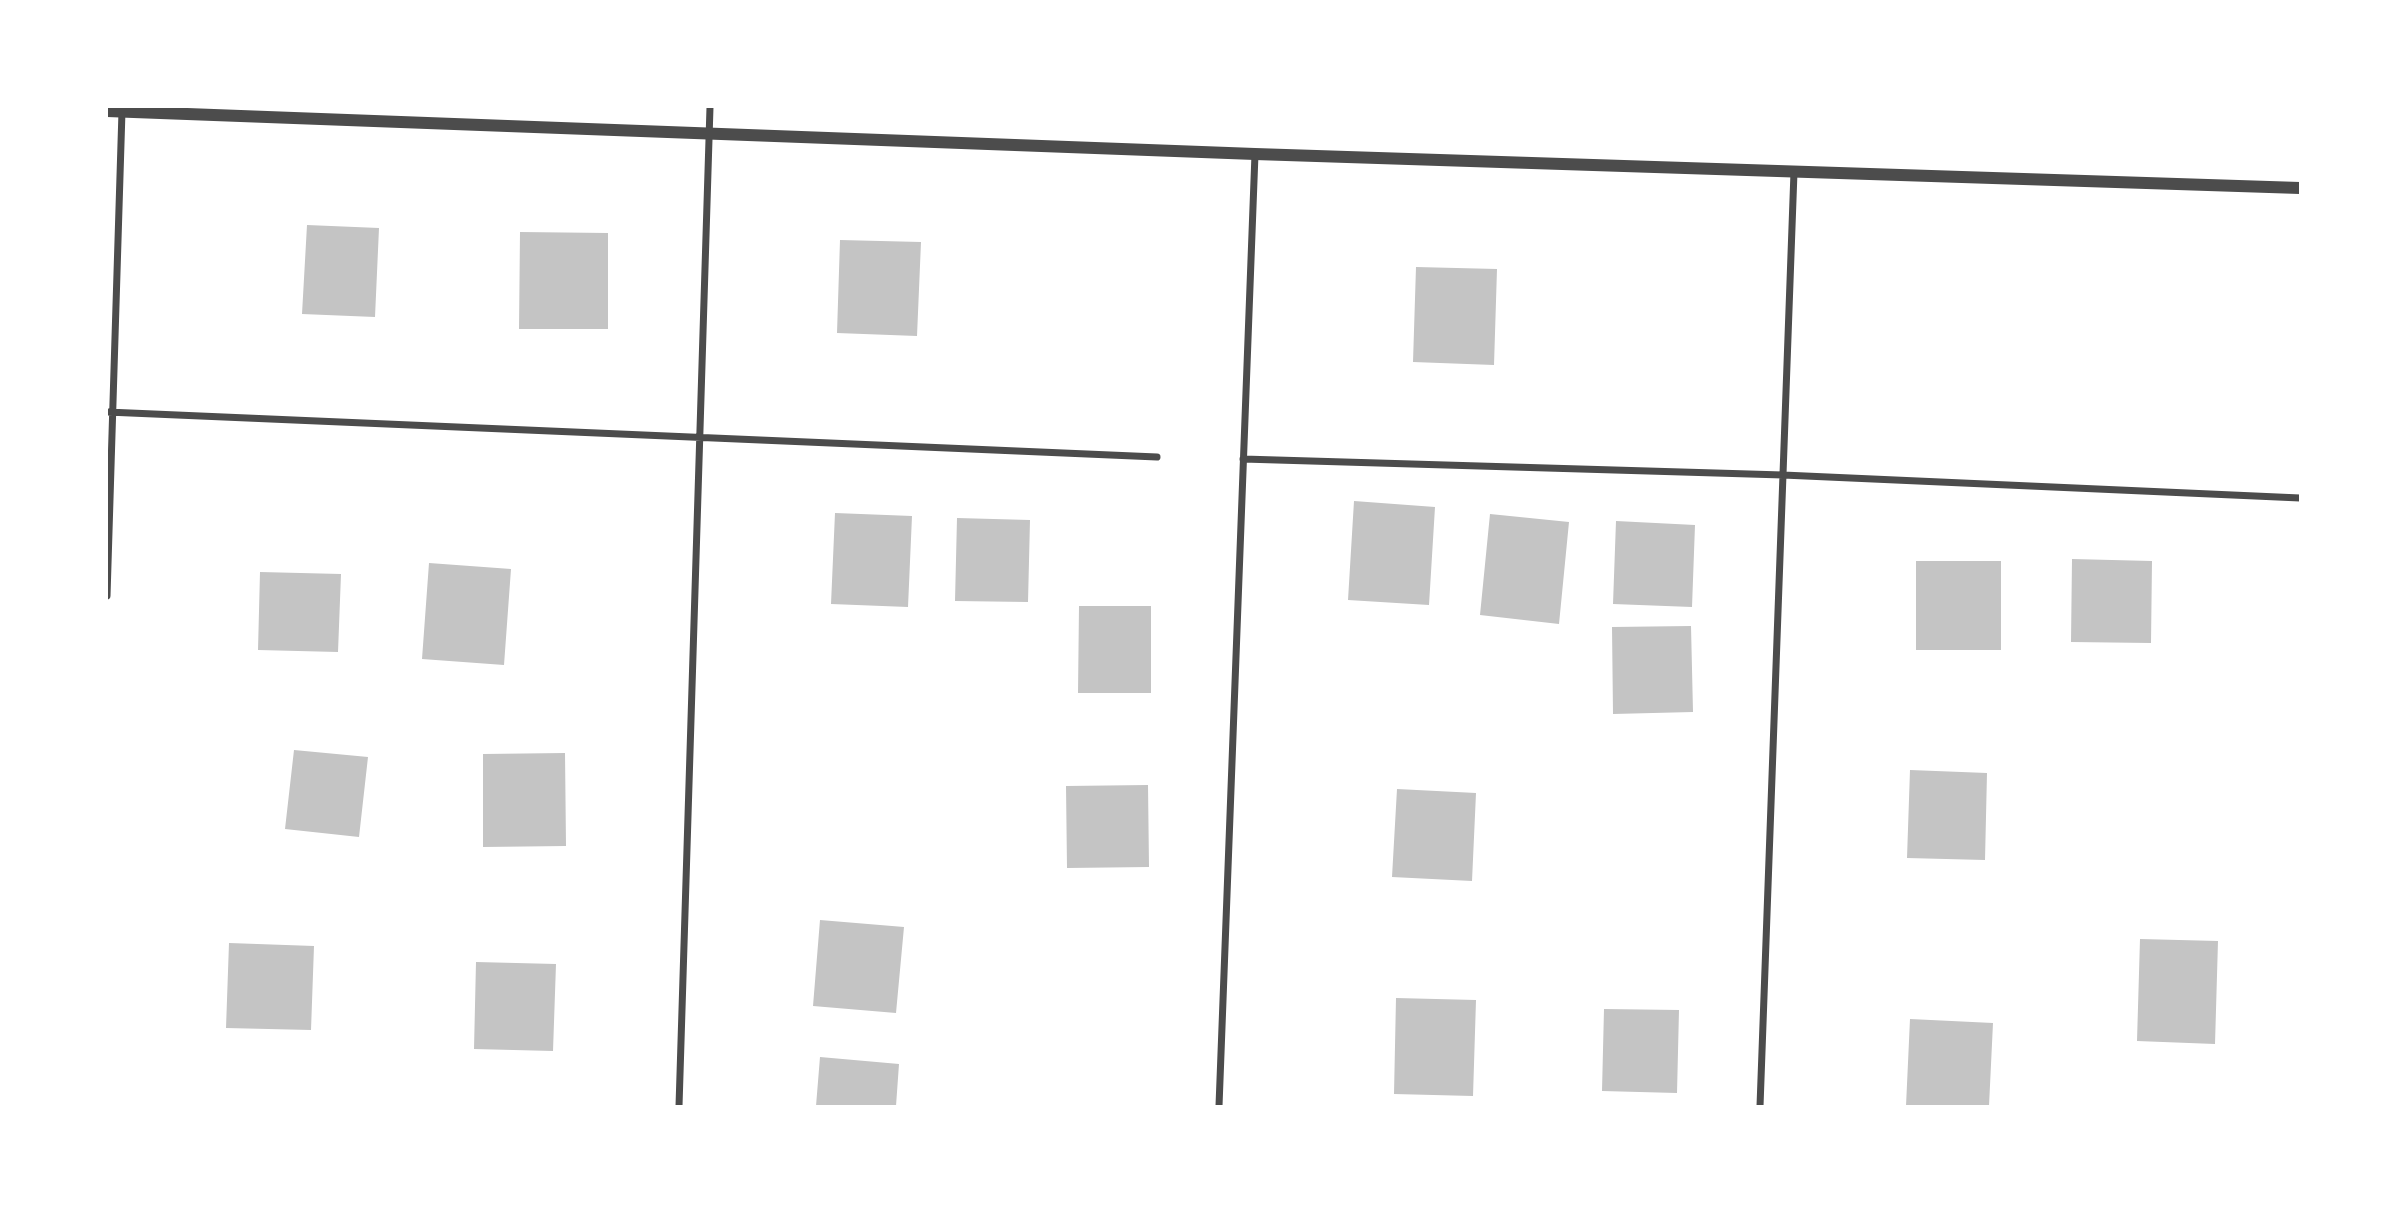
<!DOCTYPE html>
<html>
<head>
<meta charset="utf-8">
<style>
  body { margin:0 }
  #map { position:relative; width:2407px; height:1213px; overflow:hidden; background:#fff; font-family:Merriweather,serif }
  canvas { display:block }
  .frame { position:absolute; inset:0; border:108px solid #fff; pointer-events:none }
</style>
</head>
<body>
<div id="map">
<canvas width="2407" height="1213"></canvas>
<div class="frame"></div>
</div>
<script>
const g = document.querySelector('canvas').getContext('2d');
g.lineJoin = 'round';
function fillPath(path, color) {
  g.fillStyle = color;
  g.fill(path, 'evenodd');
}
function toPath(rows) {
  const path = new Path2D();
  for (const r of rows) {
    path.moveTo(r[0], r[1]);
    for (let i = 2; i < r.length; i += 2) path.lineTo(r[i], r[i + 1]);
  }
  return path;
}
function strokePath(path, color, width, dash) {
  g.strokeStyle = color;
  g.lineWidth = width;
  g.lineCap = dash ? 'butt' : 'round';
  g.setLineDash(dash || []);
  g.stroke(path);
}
fillPath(toPath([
  [307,225,379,228,375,317,302,314],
  [520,232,608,233,608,329,519,329],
  [840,240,921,242,917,336,837,333],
  [1416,267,1497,269,1494,365,1413,362],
  [1354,501,1435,507,1429,605,1348,600],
  [835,513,912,516,908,607,831,604],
  [1490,514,1569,522,1559,624,1480,615],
  [957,518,1030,520,1028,602,955,601],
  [1616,521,1695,525,1692,607,1613,604],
  [2072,559,2152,561,2151,643,2071,642],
  [1916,561,2001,561,2001,650,1916,650],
  [429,563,511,569,504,665,422,659],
  [260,572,341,574,338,652,258,650],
  [1079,606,1151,606,1151,693,1078,693],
  [1691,626,1693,712,1613,714,1612,627],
  [294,750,368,757,359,837,285,829],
  [565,753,566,846,483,847,483,754],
  [1910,770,1987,773,1985,860,1907,858],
  [1148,785,1149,867,1067,868,1066,786],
  [1397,789,1476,793,1472,881,1392,877],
  [820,920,904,927,896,1013,813,1006],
  [2140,939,2218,941,2215,1044,2137,1041],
  [229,943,314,946,311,1030,226,1028],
  [476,962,556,964,553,1051,474,1049],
  [1396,998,1476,1000,1473,1096,1394,1094],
  [1604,1009,1679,1010,1677,1093,1602,1091],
  [1910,1019,1993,1023,1989,1106,1906,1106],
  [820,1057,899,1064,896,1106,816,1106]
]), '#c4c4c4');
strokePath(toPath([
  [107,412,1157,457],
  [1243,459,1783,475,2300,498],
  [107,596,122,111],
  [679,1106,710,107],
  [1219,1106,1255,154],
  [1760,1106,1794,172]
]), '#4c4c4c', 7);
strokePath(toPath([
  [107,111,1255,154,2300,188]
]), '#4c4c4c', 12);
</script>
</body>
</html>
